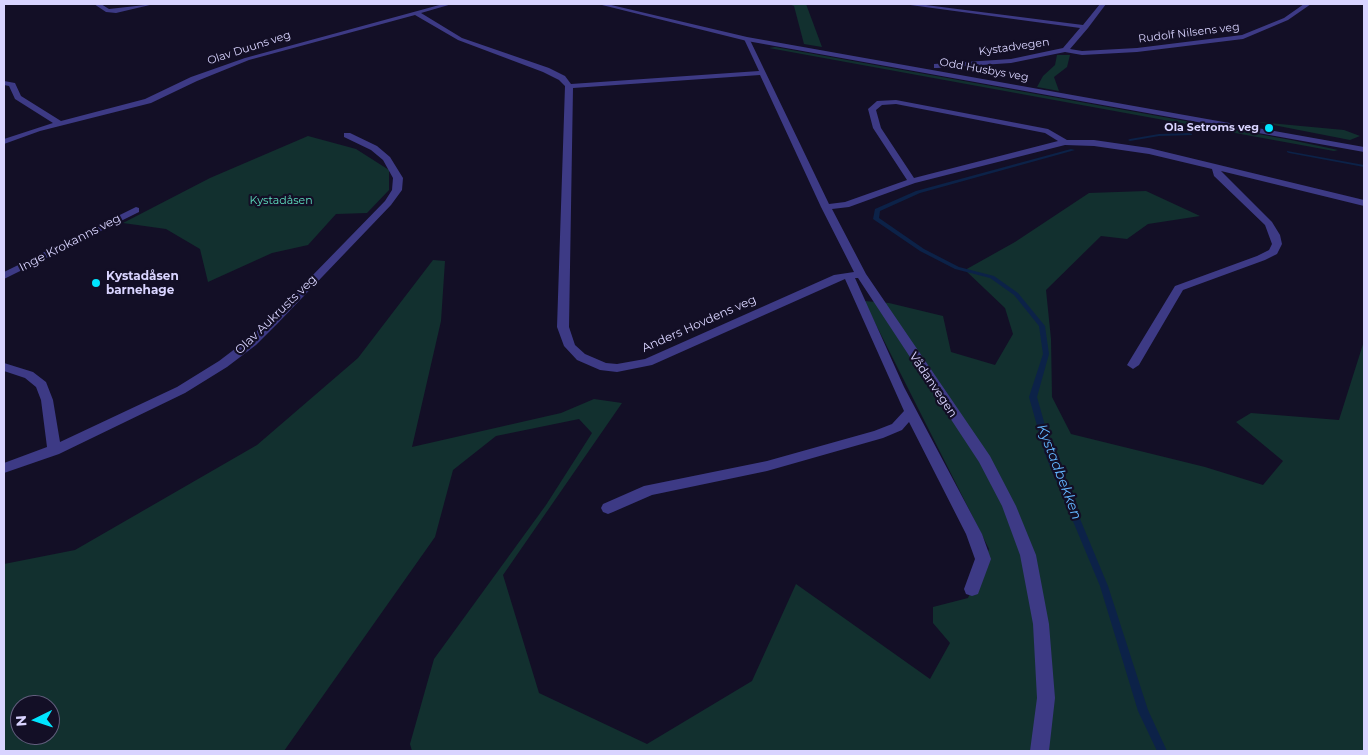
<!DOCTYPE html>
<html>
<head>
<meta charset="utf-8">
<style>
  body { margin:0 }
  #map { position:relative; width:1368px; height:755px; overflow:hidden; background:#130f26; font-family:Montserrat,sans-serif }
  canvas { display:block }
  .frame { position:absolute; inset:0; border:5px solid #d9d4ff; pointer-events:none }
  .north { position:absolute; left:10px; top:695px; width:50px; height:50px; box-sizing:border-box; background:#130f26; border:1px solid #625e7d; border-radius:50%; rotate:266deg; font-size:14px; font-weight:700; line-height:20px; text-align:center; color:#d9d4ff }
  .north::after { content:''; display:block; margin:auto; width:18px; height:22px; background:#00e5ff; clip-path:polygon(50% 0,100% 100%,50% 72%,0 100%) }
</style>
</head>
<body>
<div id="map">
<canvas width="1368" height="755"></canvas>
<div class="frame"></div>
<div class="north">N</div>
</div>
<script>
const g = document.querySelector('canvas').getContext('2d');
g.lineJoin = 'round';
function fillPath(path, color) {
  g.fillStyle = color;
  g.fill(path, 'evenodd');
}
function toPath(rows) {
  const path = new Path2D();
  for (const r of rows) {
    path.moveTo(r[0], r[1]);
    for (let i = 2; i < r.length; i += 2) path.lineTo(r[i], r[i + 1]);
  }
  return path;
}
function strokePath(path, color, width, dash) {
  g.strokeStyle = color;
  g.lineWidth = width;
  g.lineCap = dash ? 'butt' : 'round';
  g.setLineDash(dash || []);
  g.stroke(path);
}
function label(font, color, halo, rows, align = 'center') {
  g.font = font + ' Montserrat,sans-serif';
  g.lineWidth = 4.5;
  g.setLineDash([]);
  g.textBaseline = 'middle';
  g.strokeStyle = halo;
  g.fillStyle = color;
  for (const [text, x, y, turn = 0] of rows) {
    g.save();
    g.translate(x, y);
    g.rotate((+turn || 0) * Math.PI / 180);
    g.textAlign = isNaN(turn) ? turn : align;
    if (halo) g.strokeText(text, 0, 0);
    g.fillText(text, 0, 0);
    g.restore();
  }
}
fillPath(toPath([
  [788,4,806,4,822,47,804,44,794,6],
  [775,47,1291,140,1338,150,1334,151,769,48],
  [1057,55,1070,55,1067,67,1054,77,1059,91,1037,87,1043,76,1055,65],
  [1258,122,1344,130,1360,136,1350,140],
  [308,136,356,149,389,170,389,190,367,213,336,214,308,245,272,253,208,282,200,249,166,229,123,223,210,178],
  [1146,191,1200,216,1148,224,1127,239,1101,236,1046,290,1051,339,1052,397,1071,434,1205,467,1263,485,1283,461,1236,422,1251,413,1339,420,1364,341,1364,751,412,751,410,744,434,659,546,505,592,433,579,419,496,436,453,470,435,537,284,751,4,751,4,564,75,550,257,445,358,358,433,260,445,261,441,321,412,447,561,413,594,399,622,403,503,575,539,693,647,744,752,681,796,584,930,679,950,643,933,623,933,607,968,598,989,549,864,301,889,303,943,316,951,352,995,365,1013,334,1005,308,965,270,1015,242,1089,193],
  [20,705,50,705,50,735,20,735]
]), '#12302f');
fillPath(toPath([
  [1190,133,1192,134,1192,135,1159,136,1130,141,1128,140,1130,139,1159,134,1190,133],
  [1071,149,1075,150,920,193,880,211,879,218,924,249,959,267,994,276,1018,293,1045,326,1049,354,1037,397,1053,454,1108,586,1148,710,1167,751,1157,751,1138,711,1100,586,1045,454,1029,397,1043,354,1039,326,1014,295,990,278,955,269,920,251,873,219,875,209,916,191,1071,149],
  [1287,151,1364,165,1364,167,1289,153,1287,152,1287,151]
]), '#0c2248');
fillPath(toPath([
  [94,4,101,4,109,9,154,4,116,13,106,12,94,4],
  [443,4,452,4,421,13,462,38,549,68,565,76,571,84,759,71,744,39,749,38,829,204,845,202,907,180,873,128,868,109,877,101,896,100,1048,129,1067,140,1094,140,1149,148,1364,200,1364,206,1221,171,1272,222,1280,235,1282,244,1277,254,1265,260,1183,290,1139,365,1133,369,1127,365,1175,286,1257,256,1269,250,1272,244,1265,225,1214,176,1212,169,1149,154,1094,146,1065,145,915,183,849,207,832,209,866,274,990,456,1016,506,1036,555,1049,624,1055,698,1049,751,1030,751,1037,698,1033,624,1020,555,1002,506,979,462,858,278,855,278,904,387,982,534,991,559,978,594,972,596,966,594,964,589,975,559,966,534,909,422,902,430,883,438,767,471,652,495,613,512,608,514,603,512,601,508,603,504,644,486,767,461,874,431,892,424,904,411,845,279,652,365,617,372,600,370,577,360,564,346,557,327,565,86,559,80,543,72,458,40,415,15,249,60,197,81,151,103,40,131,4,144,4,139,53,123,15,99,9,86,4,85,4,81,15,83,21,96,61,121,145,99,191,77,245,58,443,4],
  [760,75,821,207,854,272,834,275,645,359,617,364,606,363,585,354,575,345,569,327,573,88,760,75],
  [896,104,1045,133,1058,141,914,178,881,128,876,110,882,105,896,104],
  [903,4,918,4,1083,25,1100,4,1106,4,1088,28,1070,49,1082,51,1137,48,1242,35,1284,18,1304,4,1311,4,1288,20,1243,39,1137,52,1082,55,1065,52,1011,63,937,68,934,68,934,64,1011,59,1063,48,1080,28,903,4],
  [344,133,350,133,377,146,390,157,403,178,402,190,391,205,278,323,256,345,227,367,185,393,59,454,4,473,4,463,47,447,41,400,36,387,25,378,4,371,4,363,33,372,46,382,53,400,60,442,177,387,219,361,248,339,270,319,385,201,392,190,393,178,383,160,371,150,344,137,344,133],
  [136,207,139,208,139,212,4,279,4,272,136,207]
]), '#3d3a85');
fillPath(toPath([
  [598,4,607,4,747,37,1364,147,1364,152,747,41,598,4]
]), '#3d3a85');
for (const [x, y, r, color] of [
  [1269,128,5,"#00e5ff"],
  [96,283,5,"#00e5ff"]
]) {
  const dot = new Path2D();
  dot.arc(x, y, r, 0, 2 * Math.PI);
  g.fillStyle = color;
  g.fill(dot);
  strokePath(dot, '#130f26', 2);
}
label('11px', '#d9d4ff', '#130f26', [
  ["Rudolf Nilsens veg",1189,33,-7],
  ["Kystadvegen",1014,47,-8],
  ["Olav Duuns veg",249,48,-18],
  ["Odd Husbys veg",984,70,10]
]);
label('bold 11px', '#d9d4ff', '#130f26', [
  ["Ola Setroms veg",1259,128]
], 'right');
label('11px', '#5fe0c0', '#130f26', [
  ["Kystadåsen",281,201]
]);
label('12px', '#d9d4ff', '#130f26', [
  ["Inge Krokanns veg",70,243,-27],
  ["Olav Aukrusts veg",276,315,-44],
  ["Anders Hovdens veg",699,324,-24],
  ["Vådanvegen",933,385,56]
]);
label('bold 12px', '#d9d4ff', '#130f26', [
  ["Kystadåsen",106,276],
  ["barnehage",106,290]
], 'left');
label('italic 14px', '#62b6ff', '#130f26', [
  ["Kystadbekken",1059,472,69]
]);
</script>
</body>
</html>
